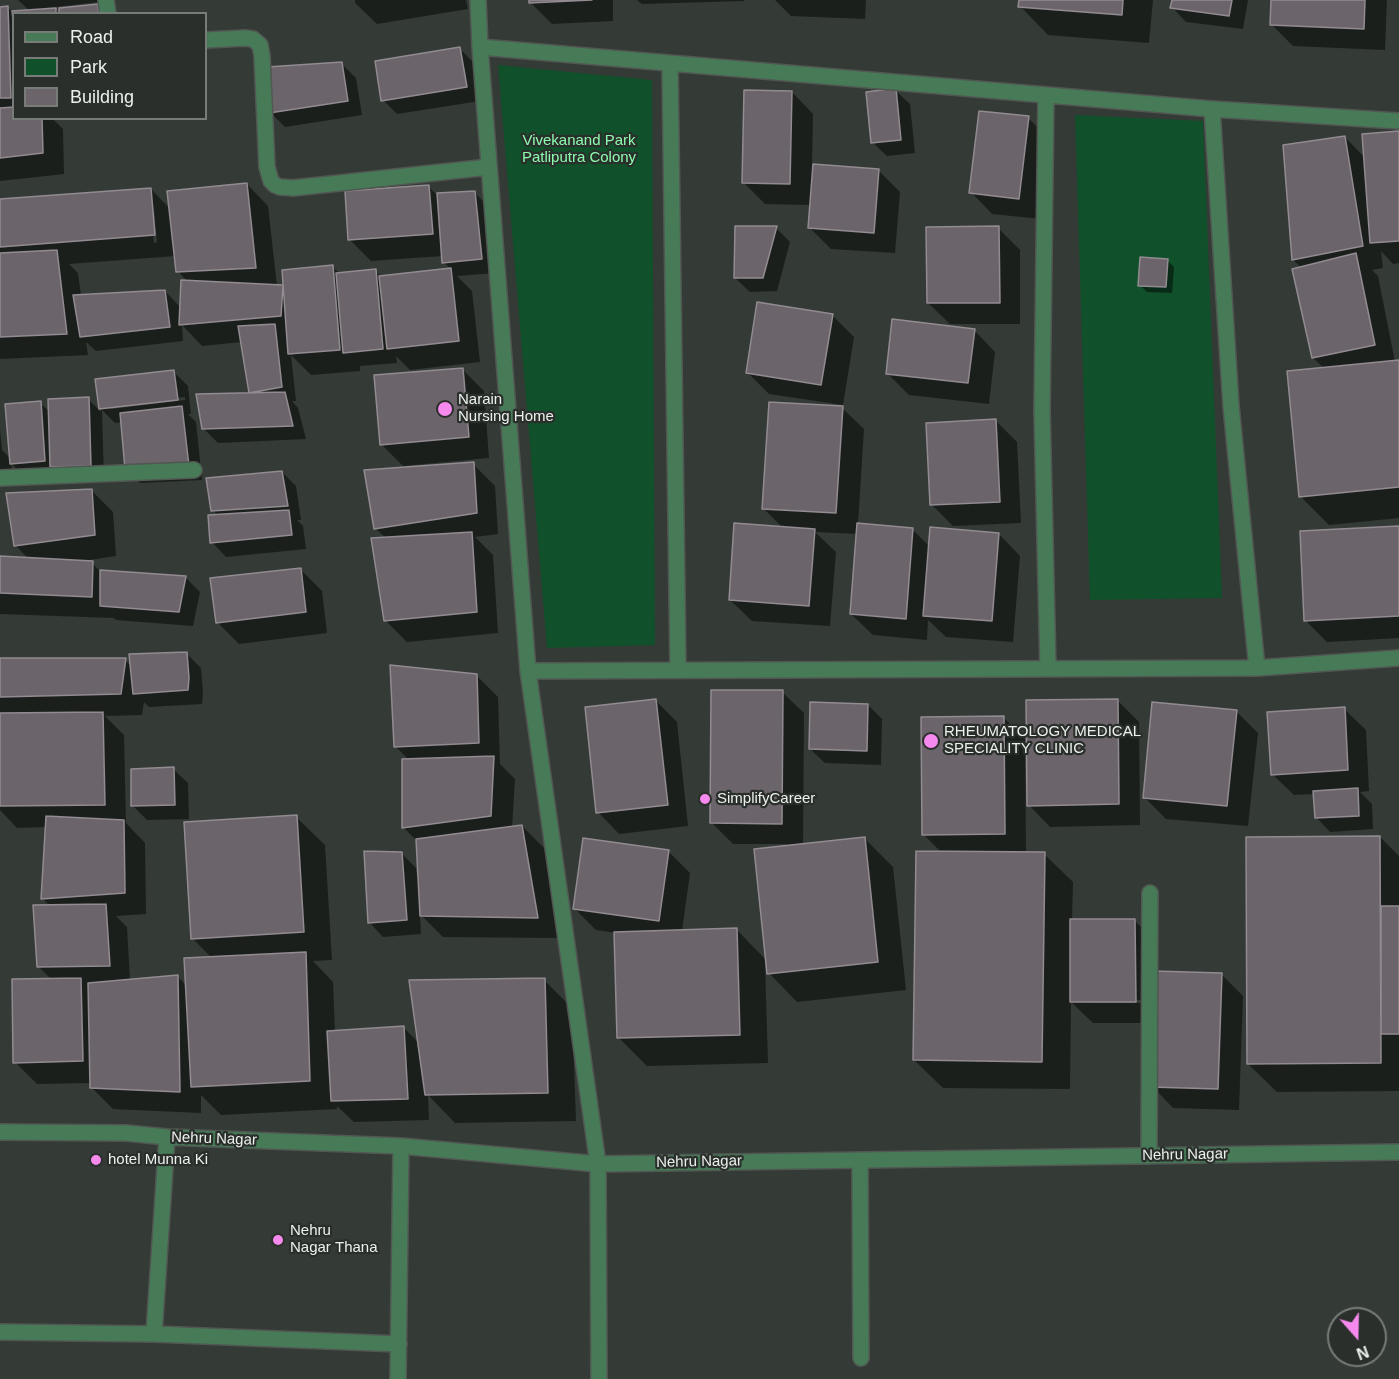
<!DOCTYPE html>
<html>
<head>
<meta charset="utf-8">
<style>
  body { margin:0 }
  #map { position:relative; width:1399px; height:1379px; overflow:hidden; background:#343a35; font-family:Helvetica,sans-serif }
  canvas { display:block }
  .legend { position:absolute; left:12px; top:12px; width:195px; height:108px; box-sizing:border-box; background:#2a2f2b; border:2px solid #787c79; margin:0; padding:8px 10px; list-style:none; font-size:18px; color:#ecf0ed }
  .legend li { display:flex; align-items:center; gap:12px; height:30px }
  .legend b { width:30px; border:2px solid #787c79 }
  .north { position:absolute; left:1327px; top:1307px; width:60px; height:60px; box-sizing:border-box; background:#2a2f2b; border:2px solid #787c79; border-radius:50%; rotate:160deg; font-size:16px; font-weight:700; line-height:24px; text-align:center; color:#ecf0ed }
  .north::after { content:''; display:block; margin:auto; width:21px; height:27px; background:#f689ed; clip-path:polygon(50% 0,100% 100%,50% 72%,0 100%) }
</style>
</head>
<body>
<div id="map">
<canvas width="1399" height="1379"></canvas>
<ul class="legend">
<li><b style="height:8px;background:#477b57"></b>Road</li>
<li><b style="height:16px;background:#10502a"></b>Park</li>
<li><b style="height:16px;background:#6b646a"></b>Building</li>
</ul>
<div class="north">N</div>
</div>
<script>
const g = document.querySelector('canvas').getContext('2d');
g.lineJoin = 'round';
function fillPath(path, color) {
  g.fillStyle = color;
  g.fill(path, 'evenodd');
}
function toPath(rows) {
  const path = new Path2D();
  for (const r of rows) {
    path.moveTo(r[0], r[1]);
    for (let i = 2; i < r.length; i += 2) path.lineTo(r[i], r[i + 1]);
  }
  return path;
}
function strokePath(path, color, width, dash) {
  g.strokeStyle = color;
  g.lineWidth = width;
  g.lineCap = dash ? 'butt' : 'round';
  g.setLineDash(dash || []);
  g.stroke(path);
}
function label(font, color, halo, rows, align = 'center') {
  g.font = font + ' Helvetica,sans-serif';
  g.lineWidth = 4.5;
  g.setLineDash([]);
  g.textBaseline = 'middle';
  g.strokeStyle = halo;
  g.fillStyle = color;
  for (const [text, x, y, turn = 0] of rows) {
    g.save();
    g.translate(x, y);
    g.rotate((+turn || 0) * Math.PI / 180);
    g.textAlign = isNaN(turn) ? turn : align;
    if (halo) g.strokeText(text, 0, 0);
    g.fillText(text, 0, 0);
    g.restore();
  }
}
fillPath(toPath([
  [498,65,652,80,655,645,547,648],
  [1075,115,1203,121,1222,598,1090,600]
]), '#10502a');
fillPath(toPath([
  [18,0,99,0,99,2,46,8,47,10,56,10,60,14,14,14,14,118,52,118,63,129,64,174,0,181,0,8,8,8,12,12,30,11],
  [355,0,466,0,468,9,377,24,355,3],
  [530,0,613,0,613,21,552,24,530,2],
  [637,0,744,0,744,1,642,4],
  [775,0,866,0,865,19,791,16],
  [1020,0,1153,0,1149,43,1048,35,1020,6],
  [1173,0,1248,0,1243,29,1186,22,1172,7],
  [1273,0,1387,0,1385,50,1293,46,1271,24],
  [460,49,474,63,480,101,397,114,383,100],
  [342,64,356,78,362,115,285,127,270,112],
  [895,90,910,104,915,153,887,156,872,142],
  [792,92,813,114,812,166,878,170,900,192,895,253,831,249,809,227,811,205,765,204,743,182],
  [1028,118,1050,139,1041,219,992,214,971,192],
  [1399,132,1399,263,1393,264,1381,251,1383,268,1372,270,1378,276,1395,362,1399,362,1399,518,1329,525,1301,497,1325,369,1313,358,1302,268,1293,260,1345,137,1365,158],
  [247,184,268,206,277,286,285,286,333,267,340,274,375,271,382,277,451,269,443,262,443,256,371,261,350,240,428,186,437,195,475,193,489,207,495,273,457,276,472,291,480,362,410,370,396,356,397,363,360,366,360,371,311,375,291,355,296,401,292,401,298,408,306,439,218,443,203,428,251,394,242,342,202,346,182,325,183,341,96,351,86,342,88,355,0,359,0,201,151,189,170,209],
  [151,210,154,210,157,242,154,243],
  [176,256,178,271,188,282,181,308,165,291,81,296,78,273,69,264],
  [776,228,790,242,777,291,750,292,735,278],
  [998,228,1020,250,1020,324,950,324,928,303],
  [1167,260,1174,267,1172,293,1147,292,1140,285],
  [832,315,854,337,843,405,769,394,747,372],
  [974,330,995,352,989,404,909,395,887,373],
  [462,369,484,391,489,458,403,466,381,444],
  [174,372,188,386,191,414,188,414,196,422,202,480,140,483,126,469,122,422,115,423,102,410,104,480,25,478,11,463,14,484,0,485,0,429,2,450,11,459,40,403,50,412,88,399,101,412,97,381],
  [185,397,185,400,111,409,111,406],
  [842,408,864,429,858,524,912,529,930,547,999,534,1020,556,1013,642,946,637,928,620,927,640,873,635,851,614,858,534,815,532,836,552,830,626,752,621,730,600,783,528,763,508],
  [996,421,1017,442,1021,523,953,526,932,505],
  [473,464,495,486,498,534,475,537,493,555,498,633,407,642,385,620,386,538,375,528],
  [282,472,296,486,301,520,297,520,303,526,306,549,226,557,212,542,218,516,213,510],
  [91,490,113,512,116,556,83,561,92,563,101,572,185,577,200,592,193,626,116,620,114,618,0,614,0,558,29,559,16,546],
  [1399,527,1399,638,1327,642,1306,621],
  [300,569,322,591,327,633,239,644,217,622],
  [186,653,201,668,203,693,202,704,149,707,144,702,142,715,105,716,124,735,126,823,145,843,146,914,116,916,127,927,130,981,178,977,187,986,212,958,192,938,296,817,325,845,332,960,313,961,333,982,335,1032,404,1028,419,1043,544,980,572,1008,576,1121,455,1123,428,1095,429,1120,354,1122,337,1106,337,1109,221,1115,201,1095,201,1113,113,1109,91,1087,91,1083,37,1084,15,1062,52,980,39,967,50,906,43,899,47,827,17,828,0,810,0,659,125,660,132,667],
  [476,675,498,697,500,764,515,779,512,828,522,826,544,848,558,938,443,937,420,914,421,934,383,937,369,922,402,854,416,868,417,877,419,876,418,842,403,827,410,761,395,746],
  [782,692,804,713,803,845,864,838,893,867,906,990,797,1002,769,973,768,963,765,963,768,1063,647,1066,619,1038,616,933,596,930,575,909,668,851,690,873,682,931,737,930,767,961,786,844,733,844,712,823],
  [1117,700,1139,722,1140,825,1050,827,1029,805],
  [656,701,677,722,688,826,619,834,598,812],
  [868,705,882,719,881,765,825,763,810,749],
  [1344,709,1366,730,1369,791,1360,792,1372,804,1373,829,1330,832,1316,817,1315,794,1294,795,1272,774],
  [1236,711,1258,733,1248,826,1166,819,1144,797],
  [1003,717,1025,739,1026,854,1044,854,1073,882,1072,921,1135,921,1156,942,1157,973,1222,975,1243,996,1239,1110,1173,1108,1152,1086,1154,1023,1093,1023,1071,1002,1070,1089,943,1088,914,1060,942,853,923,834],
  [1090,1000,1143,1000,1143,1003,1090,1003],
  [173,769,188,783,189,819,147,820,133,806],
  [1380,837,1399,856,1399,1091,1277,1092,1248,1064]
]), '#0007');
const building = toPath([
  [529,0,592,0,529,3,529,0],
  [1019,0,1123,0,1122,15,1018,7,1019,0],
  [1172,0,1232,0,1229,16,1170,8,1172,0],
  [1271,0,1365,0,1364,29,1270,25,1271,0],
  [98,4,99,14,59,14,59,8,98,4],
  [8,6,11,98,0,98,0,7,8,6],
  [56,8,56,14,14,14,14,28,12,11,56,8],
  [460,47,467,87,381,101,375,61,460,47],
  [342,62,348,101,269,113,267,67,342,62],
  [896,88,901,140,871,143,866,92,896,88],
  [744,90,792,91,790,184,742,183,744,90],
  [14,107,14,118,42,118,43,153,0,158,0,108,14,107],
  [979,111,1029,116,1019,199,969,193,979,111],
  [1399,131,1399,241,1370,243,1362,134,1399,131],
  [1345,136,1363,246,1292,260,1283,145,1345,136],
  [813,164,879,169,874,233,808,228,813,164],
  [247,183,256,268,176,272,167,191,247,183],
  [429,185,433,234,348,240,345,191,429,185],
  [151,188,155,235,0,247,0,199,151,188],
  [475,191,482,259,442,263,437,193,475,191],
  [735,226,777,226,763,278,734,278,735,226],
  [999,226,1000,303,927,303,926,227,999,226],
  [57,250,67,334,0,337,0,253,57,250],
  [1356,253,1375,345,1312,358,1292,269,1356,253],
  [1140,257,1168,259,1166,287,1138,286,1140,257],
  [333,265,340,350,288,354,282,270,333,265],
  [451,268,459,341,387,349,379,276,451,268],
  [376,269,383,349,343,353,336,273,376,269],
  [181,280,283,285,281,316,179,325,181,280],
  [165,290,170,327,80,337,73,295,165,290],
  [757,302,833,314,821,385,746,373,757,302],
  [892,319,975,329,968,383,886,374,892,319],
  [275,324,282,387,249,393,238,326,275,324],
  [1399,360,1399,487,1299,497,1287,371,1399,360],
  [463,368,469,437,380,445,374,375,463,368],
  [174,370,178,400,99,409,95,379,174,370],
  [285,392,293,426,202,429,196,394,285,392],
  [89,397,91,466,50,467,48,399,89,397],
  [41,401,45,461,10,464,5,404,41,401],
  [769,402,843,406,836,513,762,509,769,402],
  [182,406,189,466,125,469,120,413,182,406],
  [996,419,1000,502,930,505,926,423,996,419],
  [474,462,477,513,374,529,364,470,474,462],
  [282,471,288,506,211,511,206,478,282,471],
  [92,489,95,535,14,546,6,493,92,489],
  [289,510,292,535,210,543,208,515,289,510],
  [734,523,815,529,809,606,729,600,734,523],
  [857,523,913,528,906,619,850,614,857,523],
  [1399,526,1399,616,1304,621,1300,531,1399,526],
  [930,527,999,533,992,621,923,616,930,527],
  [472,532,477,612,384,621,371,538,472,532],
  [0,556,93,561,92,597,0,593,0,556],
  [301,568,306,612,216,623,210,578,301,568],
  [100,570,186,576,179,612,100,606,100,570],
  [187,652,189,678,188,690,133,694,129,654,187,652],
  [0,658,126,658,121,694,0,697,0,658],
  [390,665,477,674,479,743,394,747,390,665],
  [711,690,783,690,782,824,710,823,711,690],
  [656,699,668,805,596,813,585,707,656,699],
  [1118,699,1119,804,1027,806,1026,700,1118,699],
  [810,702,868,704,867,751,809,749,810,702],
  [1152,702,1237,710,1227,806,1143,798,1152,702],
  [1345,707,1348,770,1271,775,1267,712,1345,707],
  [103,712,105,805,0,806,0,713,103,712],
  [1004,716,1005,834,922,835,921,717,1004,716],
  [494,756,491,816,402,828,402,759,494,756],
  [174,767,175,805,131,806,131,769,174,767],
  [1358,788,1359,816,1315,818,1313,791,1358,788],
  [297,815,304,932,191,939,184,822,297,815],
  [46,816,124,820,125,893,41,899,46,816],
  [522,825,538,918,420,916,416,839,522,825],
  [1380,836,1381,1063,1247,1064,1246,837,1380,836],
  [865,837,878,962,767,974,754,849,865,837],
  [583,838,669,850,659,921,573,909,583,838],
  [364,851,402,852,407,920,368,923,364,851],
  [916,851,1045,852,1042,1062,913,1060,916,851],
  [106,904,110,966,37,967,33,905,106,904],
  [1381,906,1399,906,1399,1034,1381,1034,1381,906],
  [1070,919,1135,919,1136,1002,1070,1002,1070,919],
  [737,928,740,1035,617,1038,614,932,737,928],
  [306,952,310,1081,191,1087,184,958,306,952],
  [1154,971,1222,973,1218,1089,1150,1087,1154,971],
  [178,975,180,1092,90,1088,88,983,178,975],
  [81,978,83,1061,13,1063,12,979,81,978],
  [545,978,548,1093,425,1095,409,980,545,978],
  [404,1026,408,1099,331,1101,327,1031,404,1026]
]);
fillPath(building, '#6b646a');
strokePath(building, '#928b91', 1.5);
const minor = toPath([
  [106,0,108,14],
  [478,0,480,47,528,671,598,1164,599,1379],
  [206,40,245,38,253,39,260,45,262,56,267,167,271,181,275,185,280,187,293,188,489,167],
  [480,47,1212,109,1399,121],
  [670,64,678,670],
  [1046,95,1042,410,1048,669],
  [1212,109,1231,406,1257,668],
  [0,478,194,470],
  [528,671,1257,668,1399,658],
  [0,1132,126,1133,167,1137,401,1146,598,1164,1399,1152],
  [167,1137,154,1334,399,1344],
  [1149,1156,1150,893],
  [860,1160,861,1358],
  [0,1332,154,1334],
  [398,1379,401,1146]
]);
strokePath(minor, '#515752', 18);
strokePath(minor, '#477b57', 15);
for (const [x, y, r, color] of [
  [445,409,8,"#f689ed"],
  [931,741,8,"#f689ed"],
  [705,799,6,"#f689ed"],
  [96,1160,6,"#f689ed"],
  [278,1240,6,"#f689ed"]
]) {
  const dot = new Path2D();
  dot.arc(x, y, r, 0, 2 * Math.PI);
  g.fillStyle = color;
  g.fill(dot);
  strokePath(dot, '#2a2f2b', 2);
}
label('15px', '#8dfbaf', '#2a2f2b', [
  ["Vivekanand Park",579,141],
  ["Patliputra Colony",579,158]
]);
label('15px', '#ecf0ed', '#2a2f2b', [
  ["Narain",458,400],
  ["Nursing Home",458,417],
  ["RHEUMATOLOGY MEDICAL",944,732],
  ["SPECIALITY CLINIC",944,749],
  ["SimplifyCareer",717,799],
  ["hotel Munna Ki",108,1160],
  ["Nehru",290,1231],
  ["Nagar Thana",290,1248]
], 'left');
label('15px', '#ecf0ed', '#2a2f2b', [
  ["Nehru Nagar",214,1139,2],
  ["Nehru Nagar",1185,1155,-1],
  ["Nehru Nagar",699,1162,-1]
]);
</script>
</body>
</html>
